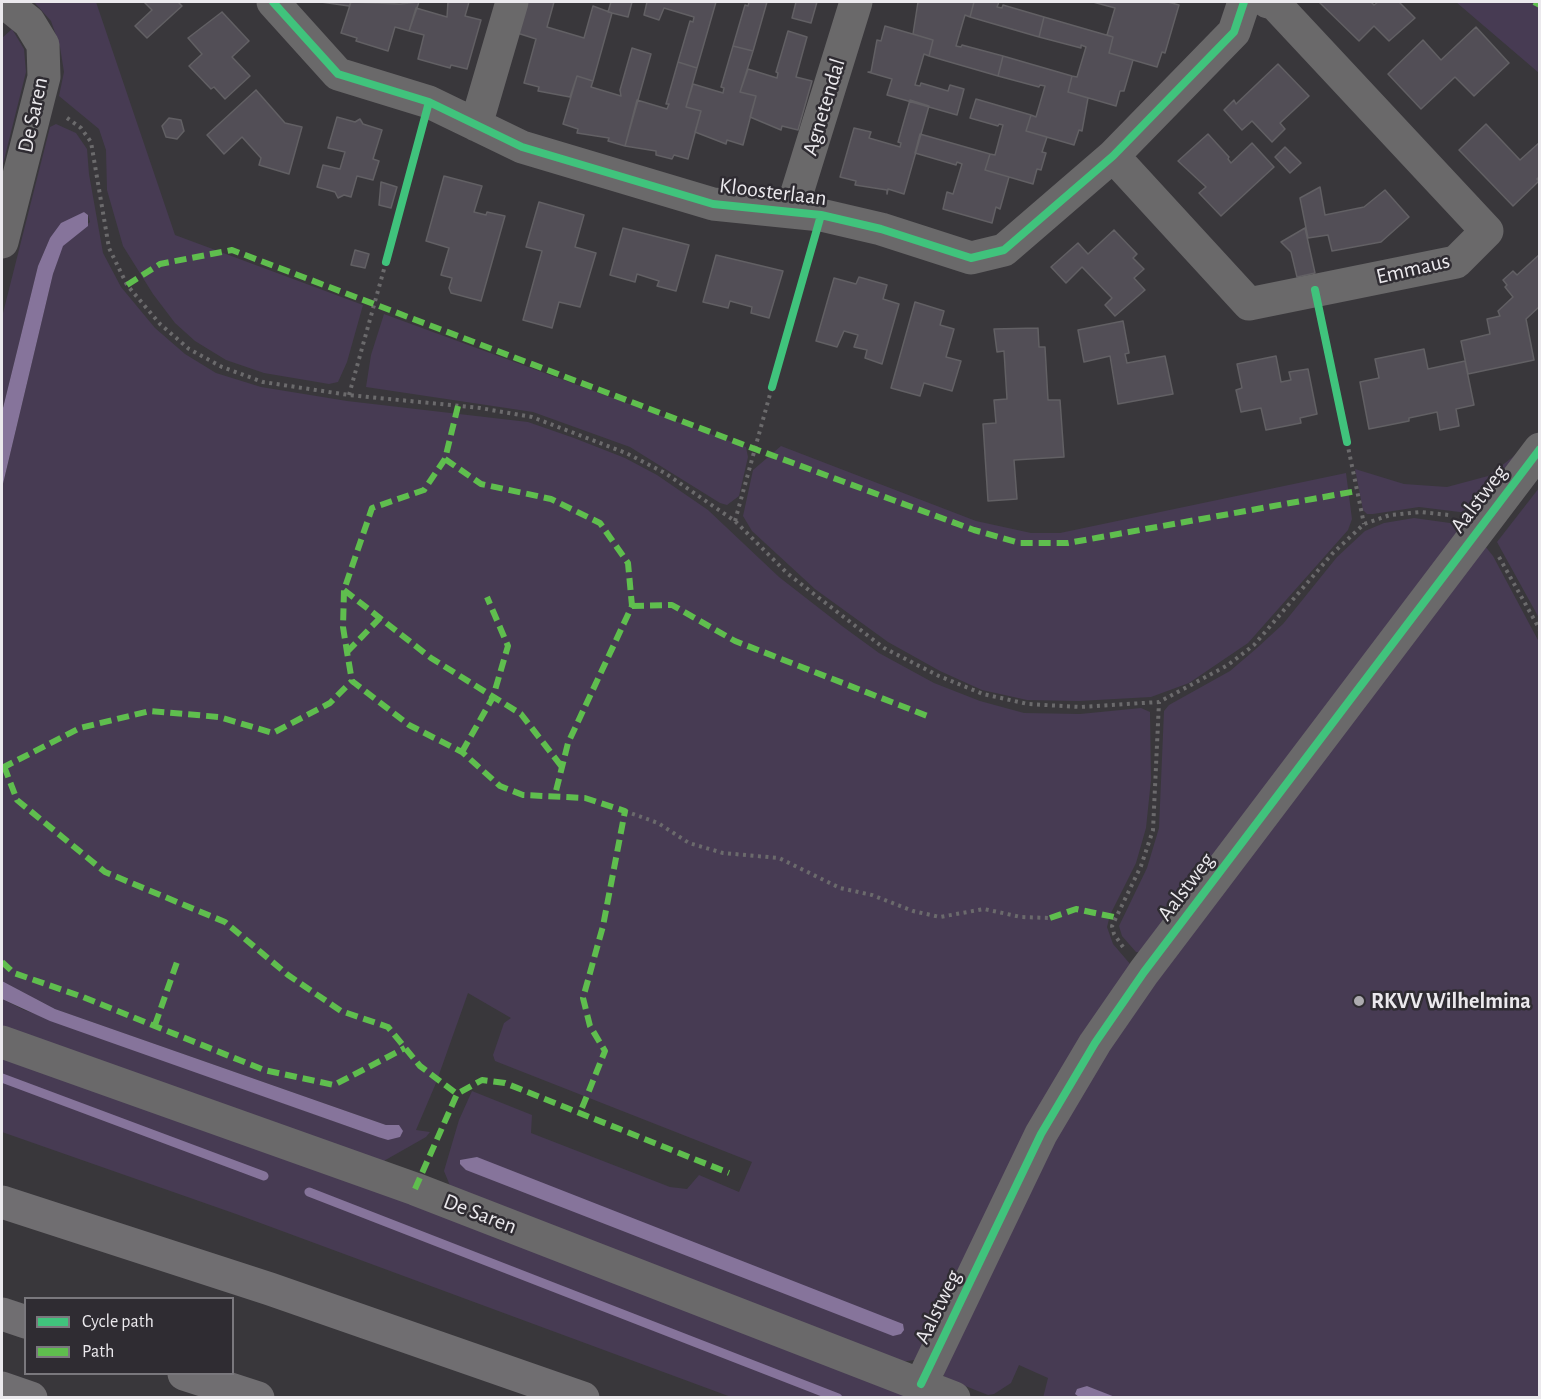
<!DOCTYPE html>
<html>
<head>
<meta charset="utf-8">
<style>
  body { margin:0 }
  #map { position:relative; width:1541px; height:1399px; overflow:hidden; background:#39373b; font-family:"Alegreya Sans",sans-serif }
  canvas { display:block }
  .frame { position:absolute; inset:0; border:3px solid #ebe9ed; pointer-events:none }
  .legend { position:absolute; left:24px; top:1297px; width:210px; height:78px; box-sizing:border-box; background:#2f2c32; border:2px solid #7a787d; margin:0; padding:8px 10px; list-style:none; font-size:18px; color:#ebe9ed }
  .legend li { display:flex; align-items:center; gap:12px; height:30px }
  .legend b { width:30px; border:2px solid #7a787d }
</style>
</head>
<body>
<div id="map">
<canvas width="1541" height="1399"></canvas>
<div class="frame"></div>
<ul class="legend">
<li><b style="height:8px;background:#40c37c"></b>Cycle path</li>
<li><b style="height:8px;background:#5fbe4e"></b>Path</li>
</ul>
</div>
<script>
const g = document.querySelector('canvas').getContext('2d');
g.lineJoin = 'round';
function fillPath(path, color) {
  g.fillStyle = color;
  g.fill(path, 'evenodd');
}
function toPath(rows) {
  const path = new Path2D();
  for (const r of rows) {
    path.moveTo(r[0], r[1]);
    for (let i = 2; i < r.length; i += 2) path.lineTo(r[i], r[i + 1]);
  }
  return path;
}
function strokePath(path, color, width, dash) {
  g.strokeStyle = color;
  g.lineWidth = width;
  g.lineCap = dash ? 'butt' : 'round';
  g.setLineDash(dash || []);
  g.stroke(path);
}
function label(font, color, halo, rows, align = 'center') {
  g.font = font + ' "Alegreya Sans",sans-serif';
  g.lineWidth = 5;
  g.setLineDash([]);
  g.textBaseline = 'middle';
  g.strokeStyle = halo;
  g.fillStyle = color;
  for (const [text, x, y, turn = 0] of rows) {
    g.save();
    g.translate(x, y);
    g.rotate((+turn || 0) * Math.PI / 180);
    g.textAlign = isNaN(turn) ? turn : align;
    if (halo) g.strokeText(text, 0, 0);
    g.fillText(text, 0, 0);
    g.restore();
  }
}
fillPath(toPath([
  [34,2,96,2,175,235,363,305,347,362,338,382,329,384,264,373,226,360,195,341,175,323,153,294,123,246,107,190,106,150,99,129,59,96,64,72,60,47,51,21],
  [1456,2,1539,2,1539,73],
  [12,29,24,49,26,72,2,168,2,38],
  [56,124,76,133,87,149,89,174,103,253,121,287,155,328,185,354,216,373,261,387,347,401,528,422,574,438,625,458,657,475,708,510,779,577,842,626,879,653,934,683,980,701,1024,713,1080,714,1141,708,1150,712,1151,780,1146,828,1136,863,1110,915,1107,927,1113,944,1131,965,921,1359,901,1362,451,1188,444,1171,459,1120,472,1091,532,1115,531,1133,670,1187,687,1189,699,1175,739,1192,752,1162,495,1061,493,1055,504,1023,511,1018,468,993,436,1083,416,1130,430,1132,426,1137,382,1162,17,1034,2,1026,2,999,24,1010,378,1137,399,1125,386,1125,55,1009,2,981,2,488,53,274,62,246,90,222,88,215,84,212,50,238,38,266,2,412,2,317,50,127],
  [384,314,746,447,748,457,739,496,727,505,720,503,630,447,533,412,366,387,371,355],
  [1535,440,1476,514,1419,507,1373,514,1367,514,1363,510,1355,469,1404,484,1447,487,1488,476],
  [781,446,976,521,1031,533,1060,533,1346,473,1352,519,1348,530,1248,643,1189,683,1151,697,1079,701,1027,700,982,690,940,671,888,642,815,589,752,531,743,516,753,470],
  [1539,488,1539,618,1497,542],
  [1414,518,1450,523,1464,531,1146,954,1136,952,1122,936,1119,926,1147,868,1159,828,1164,711,1169,705,1230,671,1257,648,1283,624,1337,557,1365,531,1384,523],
  [1485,546,1493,556,1539,642,1539,1397,1115,1398,1087,1386,1075,1394,1079,1397,1043,1398,1048,1378,1019,1365,1011,1383,994,1394,988,1395,945,1378,941,1370,942,1359,1103,1047],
  [2,1055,456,1219,917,1397,731,1397,236,1214,2,1132]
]), '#473b53');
fillPath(toPath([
  [84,212,88,215,88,226,63,246,53,274,2,488,2,412,38,266,50,238,61,223],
  [2,981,55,1009,386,1125,399,1125,403,1131,400,1137,388,1140,378,1137,50,1021,2,999],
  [477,1157,903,1324,904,1330,901,1334,893,1336,466,1170,460,1164,460,1160],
  [1087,1386,1115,1397,1079,1397,1075,1394,1077,1389]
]), '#86749b');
strokePath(toPath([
  [2,1078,264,1176],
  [309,1192,838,1398]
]), '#86749b', 9);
const building = toPath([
  [144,2,178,2,182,6,147,38,135,26,152,10,144,2],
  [321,2,351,2,349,6,321,2],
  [351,2,400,4,419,2,409,31,395,27,388,51,356,41,357,38,341,33,351,2],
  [448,2,469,2,465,16,481,20,467,69,451,65,450,68,418,59,424,35,409,31,416,8,447,17,448,2],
  [522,2,554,2,547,27,584,38,593,6,612,13,593,81,577,76,570,97,538,91,539,87,524,83,536,39,514,32,522,2],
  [611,2,632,2,628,17,608,12,611,2],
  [647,2,716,2,697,68,678,62,690,21,693,22,694,17,664,8,659,20,644,15,647,2],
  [749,2,767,2,753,51,733,46,745,5,748,6,749,2],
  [796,2,817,2,811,23,792,18,796,2],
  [918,2,974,2,970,17,965,15,956,46,961,47,962,45,1003,56,998,76,929,56,933,40,913,34,918,2],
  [974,2,999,2,997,7,1002,8,1003,5,1044,17,1039,37,970,17,974,2],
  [1093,2,1168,2,1179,5,1165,53,1162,52,1157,67,1109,53,1113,37,1107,35,1115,8,1093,2],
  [1319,2,1371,2,1374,5,1378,2,1399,2,1415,18,1389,41,1374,26,1359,41,1319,2],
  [222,12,249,41,232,57,250,76,225,99,214,87,211,89,189,66,202,54,188,38,222,12],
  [1044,17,1113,37,1109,53,1133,60,1124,91,1120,91,1116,106,1068,92,1072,76,1077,77,1086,47,1081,45,1081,48,1039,37,1044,17],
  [885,26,933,40,929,56,924,54,915,85,920,86,921,83,948,91,950,85,964,89,957,115,887,95,892,79,868,72,871,72,877,40,881,41,885,26],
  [1476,27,1509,63,1474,96,1455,77,1421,109,1388,74,1423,40,1441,60,1476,27],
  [788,31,807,37,796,77,812,81,798,130,782,126,781,130,750,117,756,96,740,92,748,69,777,78,778,73,776,72,788,31],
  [733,46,753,51,740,92,756,96,743,145,727,140,726,144,695,132,701,111,686,107,693,84,723,93,724,88,721,87,733,46],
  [632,48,651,54,625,146,608,141,609,138,577,133,578,129,563,124,577,76,593,81,591,87,621,96,620,90,632,48],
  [1003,56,1072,76,1068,92,1088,98,1082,131,1079,130,1074,145,1026,131,1031,115,1036,117,1045,86,1040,85,1039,87,998,76,1003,56],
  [678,62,697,68,686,107,701,111,688,159,674,155,672,159,656,155,656,151,625,146,637,100,667,109,669,104,666,104,678,62],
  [1278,64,1309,96,1280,123,1285,129,1272,142,1252,121,1242,130,1224,110,1234,100,1236,104,1278,64],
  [256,90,285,123,302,127,289,174,259,165,261,158,242,137,224,154,207,135,256,90],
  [976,99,1031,115,1026,131,1047,137,1042,152,1046,153,1041,170,1037,169,1033,184,985,170,990,154,995,155,1003,125,999,124,998,126,970,118,976,99],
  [910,100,929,106,904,194,888,189,887,194,887,190,855,185,856,181,840,177,854,128,871,132,869,138,900,147,901,143,898,142,910,100],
  [337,117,355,122,360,119,363,124,382,130,373,159,379,161,373,180,357,176,351,197,344,195,338,198,335,192,317,187,323,165,340,169,345,152,328,148,337,117],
  [169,118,181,120,184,131,177,139,166,137,162,126,169,118],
  [1486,124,1520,160,1540,142,1540,176,1537,179,1539,181,1513,206,1459,150,1486,124],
  [920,134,990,154,985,170,1009,177,1000,209,996,207,992,223,943,209,947,192,953,194,962,164,957,162,956,165,915,153,920,134],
  [1208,134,1229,157,1228,159,1231,163,1252,143,1274,167,1221,216,1199,193,1206,187,1178,161,1208,134],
  [1285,147,1301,163,1290,173,1275,157,1285,147],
  [444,176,482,186,474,212,486,215,487,212,505,216,481,301,451,293,449,288,452,278,441,275,449,248,426,241,444,176],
  [381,182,397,187,391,208,379,205,381,182],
  [1320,187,1325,215,1364,207,1385,190,1409,217,1381,242,1332,251,1328,235,1308,238,1300,198,1320,187],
  [539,202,584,215,575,247,596,253,580,307,559,302,552,328,523,320,542,251,526,247,539,202],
  [623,228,689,245,676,291,657,286,659,281,637,274,635,282,610,275,623,228],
  [1305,228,1315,273,1297,277,1291,252,1281,242,1305,228],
  [1114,230,1137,254,1133,258,1144,269,1134,278,1145,290,1115,316,1105,305,1112,298,1082,267,1066,283,1051,267,1078,243,1088,254,1114,230],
  [355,250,369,254,365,268,351,265,355,250],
  [1540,254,1540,306,1526,319,1534,360,1468,374,1461,341,1490,334,1487,319,1500,316,1498,311,1513,297,1505,287,1507,285,1503,280,1513,271,1517,275,1540,254],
  [716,255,783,271,769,318,751,313,752,307,730,301,728,308,703,302,716,255],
  [859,277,887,285,883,299,899,304,882,364,865,358,867,350,854,347,858,335,844,331,837,347,816,341,834,278,856,284,859,277],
  [915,302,944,311,940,325,954,329,946,357,961,361,952,391,924,383,920,396,891,388,915,302],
  [1123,321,1129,353,1125,354,1127,363,1165,356,1173,394,1118,404,1110,356,1084,362,1078,330,1123,321],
  [1038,328,1039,347,1045,347,1048,400,1060,400,1064,457,1014,460,1017,499,988,501,983,424,996,423,994,400,1007,399,1004,351,997,352,994,329,1038,328],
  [1424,349,1428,369,1465,361,1474,405,1456,409,1459,426,1440,430,1437,412,1409,418,1409,421,1369,429,1360,382,1379,378,1375,359,1424,349],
  [1276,356,1281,382,1291,380,1289,372,1308,369,1317,414,1300,418,1301,423,1266,430,1261,408,1241,412,1236,390,1242,388,1237,364,1276,356]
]);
fillPath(building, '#524e56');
strokePath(building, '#626064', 1.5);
strokePath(toPath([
  [67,118,81,128,91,142,109,248,127,285,160,324,189,349,222,367,263,382,349,395,480,408,532,417,626,453,665,473,735,521,788,574,884,648,939,676,983,694,1028,704,1080,707,1159,702,1228,665,1254,645,1332,554,1364,524,1390,515,1420,512,1449,515],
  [349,395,386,262],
  [1347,442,1364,524],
  [735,521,772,387],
  [1499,557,1540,630],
  [625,811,658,823,689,843,723,853,779,858,840,888,872,895,913,911,940,917,984,909,1021,917,1050,918],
  [1123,947,1114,934,1112,926,1141,866,1153,830,1159,702]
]), '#6b6a6c', 4, [3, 4.5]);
strokePath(toPath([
  [273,2,338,74,429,102,522,147,713,204,821,215,881,229,971,258,1004,250,1113,156,1234,32,1244,2],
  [476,125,512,2],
  [1113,156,1249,304,1456,262,1487,231,1275,4,1268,2],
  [791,212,856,2],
  [2,242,44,77,43,45,29,22,4,2],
  [2,1042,415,1189,954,1398],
  [921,1384,1041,1134,1095,1043,1144,972,1540,449]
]), '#6a696a', 33);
strokePath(toPath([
  [2,1202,270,1289,583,1398],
  [2,1314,26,1322],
  [184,1374,258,1398],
  [2,1388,31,1398]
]), '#706e71', 33);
strokePath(toPath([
  [1534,2,1540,5],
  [127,285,160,264,232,250,755,449,974,530,1020,543,1068,543,1357,491],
  [458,406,445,459,424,490,372,508,344,590,343,627,347,652,352,681,409,725,462,752,500,786,523,795,585,798,625,811,603,926,583,998,590,1026,605,1051,580,1113],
  [445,459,481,484,551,499,600,523,628,563,632,606,568,743,555,795],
  [344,590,431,658,521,714,562,767],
  [632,606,672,605,735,641,930,717],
  [347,652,380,618],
  [462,752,493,697,508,646,487,597],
  [4,766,17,800,105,872,225,922,288,975,341,1011,388,1027,420,1066,457,1094],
  [2,768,80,728,150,711,219,717,273,733,330,703,352,681],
  [1050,918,1076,909,1114,917],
  [2,962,14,973,83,997,264,1070,334,1085,405,1048],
  [155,1025,177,962],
  [415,1189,457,1094,482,1080,505,1083,729,1173]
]), '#5fbe4e', 6, [12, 6]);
strokePath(toPath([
  [273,2,338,74,429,102,522,147,713,204,821,215,881,229,971,258,1004,250,1113,156,1234,32,1244,2],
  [386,262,429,102],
  [1315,290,1347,442],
  [772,387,821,215],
  [921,1384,1041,1134,1095,1043,1144,972,1540,449]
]), '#40c37c', 8);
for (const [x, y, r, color] of [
  [1359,1001,6,"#adabaf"]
]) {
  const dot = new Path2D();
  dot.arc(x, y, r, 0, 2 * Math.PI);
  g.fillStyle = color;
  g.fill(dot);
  strokePath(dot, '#2f2c32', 2);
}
label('22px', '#ebe9ed', '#2f2c32', [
  ["Agnetendal",824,107,-73],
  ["De Saren",33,115,-78],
  ["Kloosterlaan",773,192,7],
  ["Emmaus",1413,269,-13],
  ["Aalstweg",1479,499,-53],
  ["Aalstweg",1186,887,-53],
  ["De Saren",480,1214,21],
  ["Aalstweg",938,1307,-64]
]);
label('bold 22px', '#ebe9ed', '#2f2c32', [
  ["RKVV Wilhelmina",1371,1001]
], 'left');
</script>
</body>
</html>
